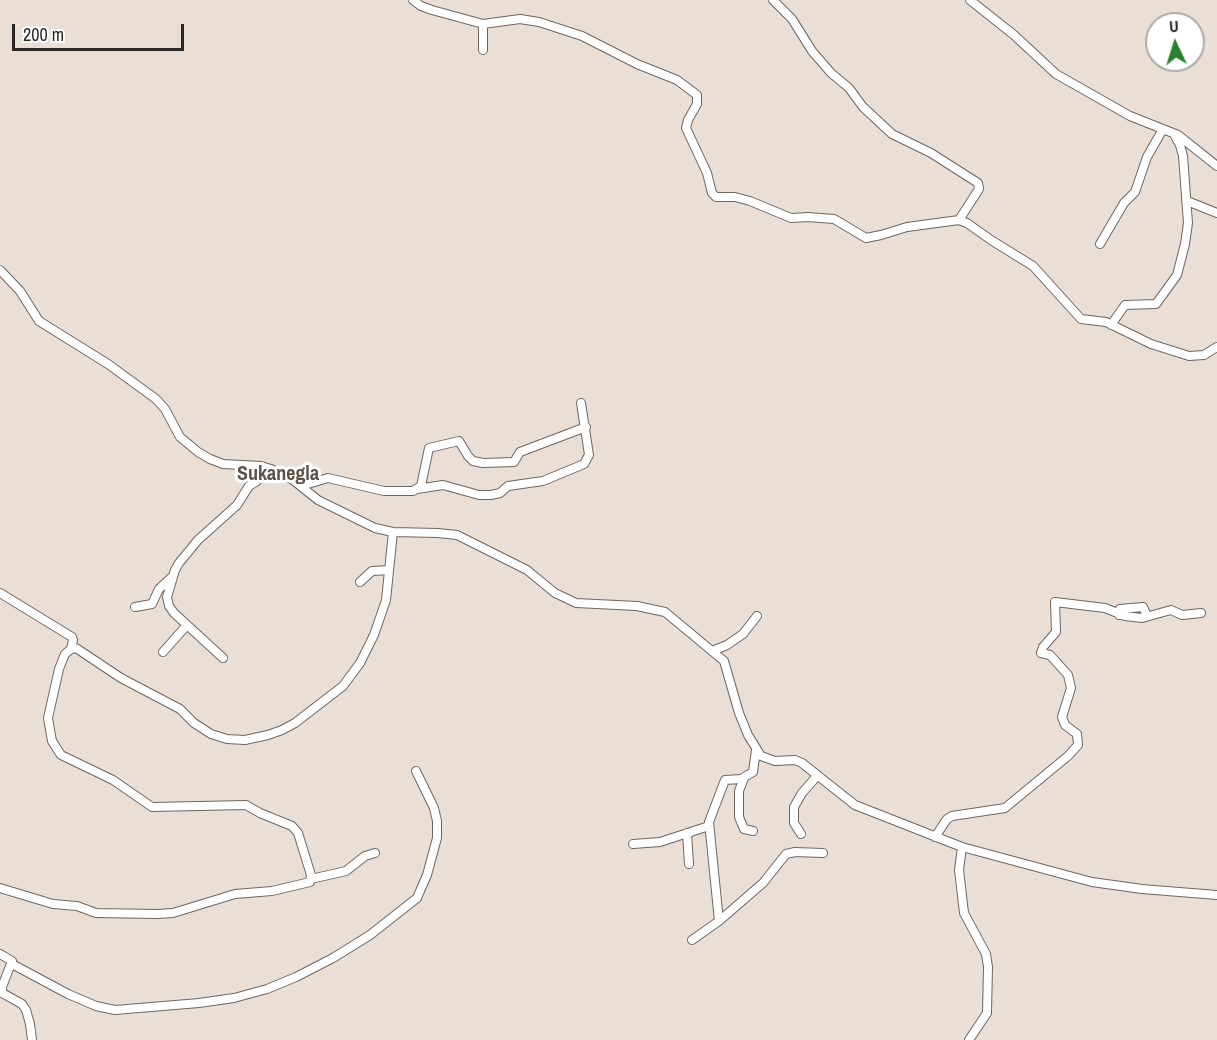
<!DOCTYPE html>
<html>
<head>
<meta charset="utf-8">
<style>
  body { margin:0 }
  #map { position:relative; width:1217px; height:1040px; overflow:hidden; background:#eadfd6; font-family:"Archivo Narrow",sans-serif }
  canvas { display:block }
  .north { position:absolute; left:1145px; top:12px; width:60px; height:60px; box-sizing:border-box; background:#fff; border:2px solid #aaa9a7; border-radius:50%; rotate:356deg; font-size:16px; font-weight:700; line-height:24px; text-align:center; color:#2b2724 }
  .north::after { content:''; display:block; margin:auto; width:21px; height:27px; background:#298130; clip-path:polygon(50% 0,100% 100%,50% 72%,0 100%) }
  .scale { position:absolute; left:12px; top:24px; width:172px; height:27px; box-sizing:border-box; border:3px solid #2b2724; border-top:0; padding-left:8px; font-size:18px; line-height:21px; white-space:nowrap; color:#2b2724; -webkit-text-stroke:4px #fff; paint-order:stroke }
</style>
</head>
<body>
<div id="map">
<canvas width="1217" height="1040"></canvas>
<div class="north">U</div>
<div class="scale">200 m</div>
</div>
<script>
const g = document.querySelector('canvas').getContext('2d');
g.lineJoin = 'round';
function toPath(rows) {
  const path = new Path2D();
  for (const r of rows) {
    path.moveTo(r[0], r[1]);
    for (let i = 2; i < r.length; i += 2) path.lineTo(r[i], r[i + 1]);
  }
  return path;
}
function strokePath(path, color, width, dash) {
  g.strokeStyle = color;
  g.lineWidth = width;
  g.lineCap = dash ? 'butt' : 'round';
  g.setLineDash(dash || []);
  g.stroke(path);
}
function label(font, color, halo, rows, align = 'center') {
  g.font = font + ' "Archivo Narrow",sans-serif';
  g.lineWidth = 6;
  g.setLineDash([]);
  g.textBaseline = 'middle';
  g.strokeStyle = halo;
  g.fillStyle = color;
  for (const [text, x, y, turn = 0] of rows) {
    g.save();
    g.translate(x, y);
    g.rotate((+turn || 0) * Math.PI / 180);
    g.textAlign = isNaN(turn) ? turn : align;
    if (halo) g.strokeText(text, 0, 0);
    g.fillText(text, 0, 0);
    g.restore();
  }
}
const minor = toPath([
  [413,0,421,6,432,10,483,24,520,19,539,22,582,36,637,64,677,80,697,95,697,104,688,120,686,128,707,173,712,193,716,197,735,197,750,201,791,218,808,217,834,219,866,238,881,235,907,227,959,220,979,189,978,183,931,153,892,134,863,107,849,88,831,73,812,51,792,19,773,0],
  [970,0,1014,35,1056,74,1130,116,1178,135,1217,166],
  [483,24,483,50],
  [1187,201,1217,213],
  [959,220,967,223,991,240,1033,266,1081,319,1106,322,1151,344,1189,356,1204,355,1217,347],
  [1100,244,1124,203,1135,192,1147,157,1163,129],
  [0,270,20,291,39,321,108,364,156,399,165,409,180,437,198,452,210,459,223,464,261,466,271,469,293,480,318,500,375,528,393,532,438,533,457,535,527,570,555,593,576,603,637,606,665,612,724,661,739,713,748,735,761,756,775,761,795,760,802,763,855,805,962,847,1092,882,1142,889,1217,895],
  [1111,325,1125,305,1156,304,1177,275,1185,244,1188,223,1183,156,1180,145,1175,136],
  [301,486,328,478,384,491,413,491,421,486,429,448,459,441,468,456,473,461,483,463,514,462,520,452,586,427],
  [417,489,443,485,479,495,491,495,500,493,508,486,543,481,584,464,589,455,581,403],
  [360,582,372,571,389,570],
  [0,593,72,637,73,640,71,649],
  [135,607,152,604,159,589,173,576],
  [1119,615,1120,609,1143,607,1147,616],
  [712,651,727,645,743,634,757,616],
  [163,652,187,625],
  [223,658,174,613,169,606,167,597,175,570,179,563,198,540,237,505,249,486,257,481,261,466],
  [744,778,739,791,739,817,744,829,753,831],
  [687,833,689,864],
  [801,834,794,823,794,807,802,793,817,776],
  [935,837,947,819,952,816,1005,808,1068,756,1078,745,1077,734,1065,725,1062,717,1071,688,1068,675,1050,655,1041,653,1043,647,1056,632,1055,602,1105,608,1125,616,1142,618,1171,610,1182,615,1201,613],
  [633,844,660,842,709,826],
  [962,847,959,870,964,913,986,954,988,967,987,1013,969,1040],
  [311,879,346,871,365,856,375,853],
  [0,888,53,904,77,906,96,913,157,914,173,913,235,894,272,891,310,882,311,875,298,833,292,826,260,813,246,805,152,807,113,780,61,755,52,741,48,718,59,669,65,654,71,649,76,648,121,678,180,709,194,723,211,734,227,739,245,740,268,735,282,730,295,723,343,686,360,663,374,635,386,600,393,532],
  [719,921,709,822,725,780,741,779,753,772,756,750],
  [692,940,719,921,763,883,786,854,795,852,823,853],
  [0,954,12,961,2,987,2,993,22,1004,26,1010,30,1024,32,1040],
  [12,964,68,994,96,1006,115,1010,199,1003,234,998,267,989,296,977,333,958,370,935,417,898,427,875,437,838,437,821,434,808,416,771]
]);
strokePath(minor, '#70655e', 10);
strokePath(minor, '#fff', 8);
label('bold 20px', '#5c524a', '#fff', [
  ["Sukanegla",278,475]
]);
</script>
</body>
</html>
